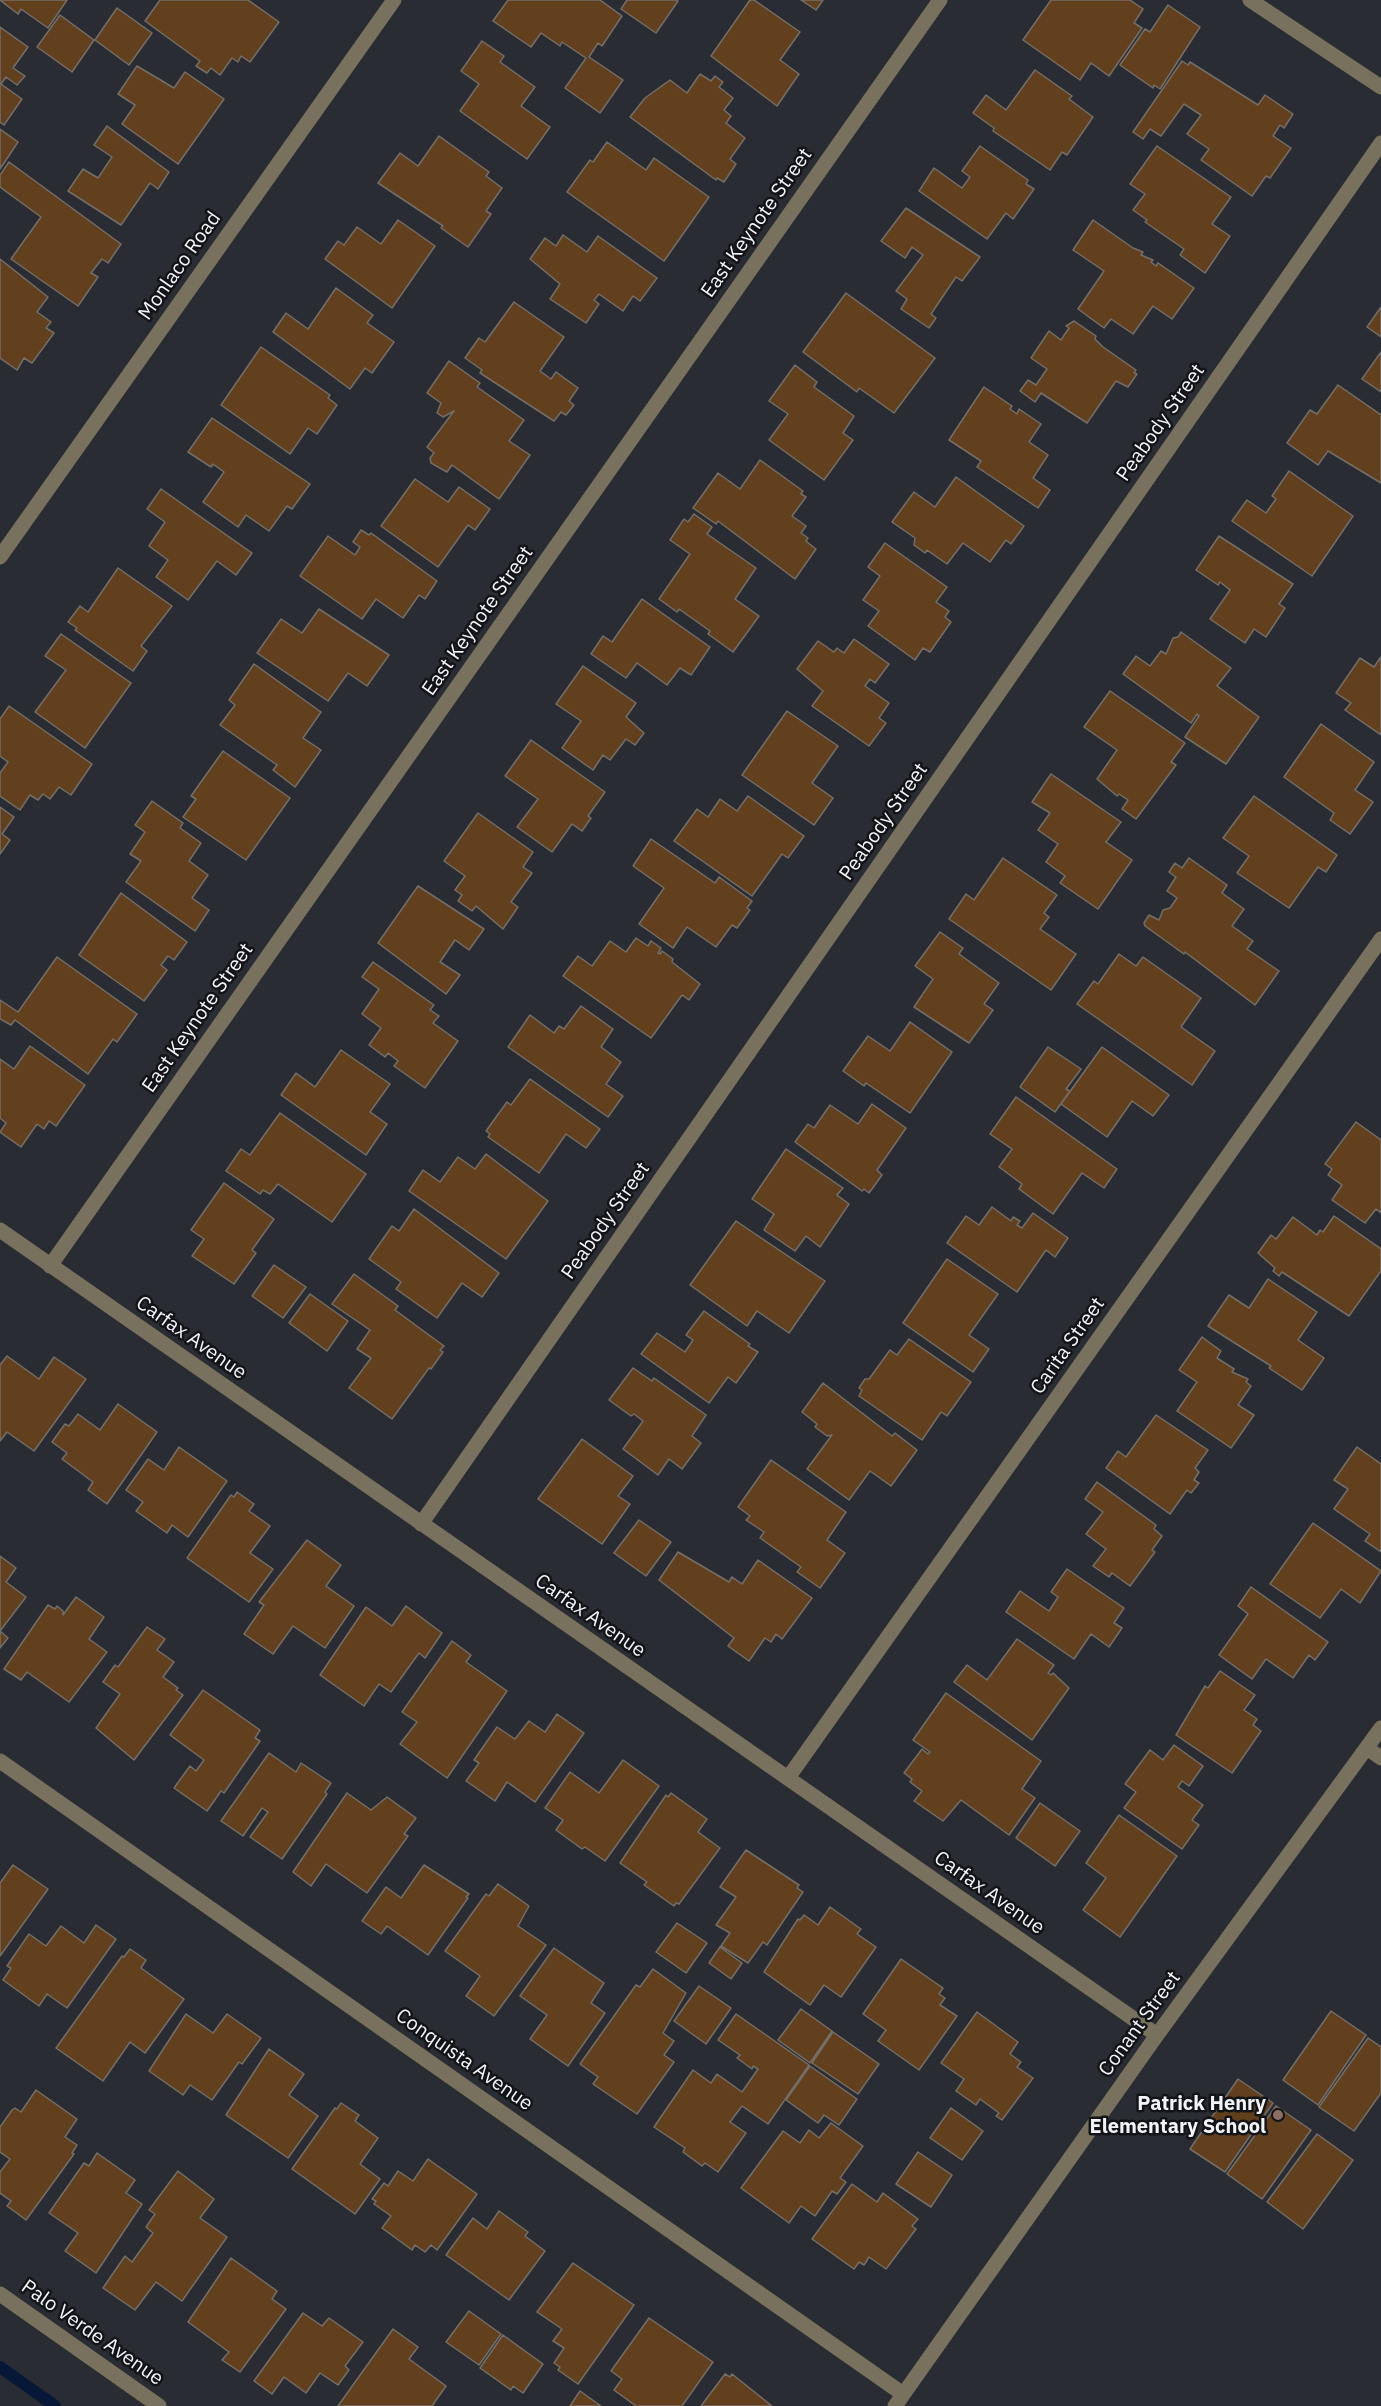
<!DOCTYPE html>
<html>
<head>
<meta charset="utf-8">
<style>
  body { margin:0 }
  canvas { display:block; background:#292c32 }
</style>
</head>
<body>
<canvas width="1381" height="2406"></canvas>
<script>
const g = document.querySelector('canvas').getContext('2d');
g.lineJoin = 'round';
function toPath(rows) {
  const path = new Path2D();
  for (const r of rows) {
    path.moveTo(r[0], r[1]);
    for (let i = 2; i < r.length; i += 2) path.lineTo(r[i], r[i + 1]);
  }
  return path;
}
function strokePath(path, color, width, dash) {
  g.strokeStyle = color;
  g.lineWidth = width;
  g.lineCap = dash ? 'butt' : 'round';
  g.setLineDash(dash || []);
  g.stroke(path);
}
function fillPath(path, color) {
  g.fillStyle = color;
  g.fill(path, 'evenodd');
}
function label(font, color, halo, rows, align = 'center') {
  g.font = font + ' "IBM Plex Sans",sans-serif';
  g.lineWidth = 5;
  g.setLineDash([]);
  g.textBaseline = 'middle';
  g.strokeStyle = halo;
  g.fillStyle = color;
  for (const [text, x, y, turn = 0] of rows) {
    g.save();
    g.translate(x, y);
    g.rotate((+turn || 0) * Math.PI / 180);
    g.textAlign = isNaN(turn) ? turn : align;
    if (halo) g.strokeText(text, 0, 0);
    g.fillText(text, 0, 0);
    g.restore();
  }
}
strokePath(toPath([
  [0,2367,55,2406]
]), '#071738', 12);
const building = toPath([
  [0,0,67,0,48,28,21,9,18,14,0,0],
  [160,0,248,0,279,22,250,62,241,56,238,62,232,58,220,75,211,68,207,73,196,66,200,61,145,21,160,0],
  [508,0,600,0,622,16,602,46,598,43,589,57,623,80,600,113,565,88,586,58,562,42,560,46,541,33,531,47,493,21,508,0],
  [627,0,677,0,678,1,656,33,621,9,627,0],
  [750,0,754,0,800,32,780,60,799,74,777,106,711,56,750,0],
  [801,0,823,0,816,10,801,0],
  [1051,0,1130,0,1143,9,1134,23,1142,28,1109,76,1091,63,1080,80,1023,40,1051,0],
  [1168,5,1200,27,1160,89,1154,85,1153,88,1120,65,1145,29,1150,32,1168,5],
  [117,8,152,33,129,65,95,40,117,8],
  [60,15,94,40,72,72,37,47,60,15],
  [0,27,28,47,13,68,25,76,17,85,6,77,1,84,22,99,4,125,0,122,0,27],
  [482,41,504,56,500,62,535,87,521,106,550,127,527,159,460,111,479,84,461,71,482,41],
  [1182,61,1188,65,1190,62,1258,105,1265,95,1293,114,1284,128,1280,125,1273,136,1291,148,1270,178,1266,176,1252,196,1201,160,1209,149,1187,134,1201,115,1184,104,1161,136,1150,129,1143,139,1133,132,1182,61],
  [137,66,174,88,185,72,224,99,178,164,122,124,135,105,118,94,137,66],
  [1035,70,1072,96,1069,99,1093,117,1067,155,1062,152,1050,170,993,131,994,128,973,113,986,95,1006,110,1035,70],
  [700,74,711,81,715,76,723,82,719,87,733,98,724,110,731,116,726,123,745,138,730,159,736,164,724,182,717,178,716,180,630,117,645,98,670,80,687,93,700,74],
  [107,126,169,172,158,189,150,183,121,225,68,191,83,169,98,178,112,157,94,145,107,126],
  [0,129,18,142,0,169,0,129],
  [439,136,489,172,486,176,502,188,486,211,491,214,468,247,441,228,443,226,378,183,400,153,418,166,439,136],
  [607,142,646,170,654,158,709,197,664,261,567,192,590,160,593,162,607,142],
  [980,146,1028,180,1026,184,1034,189,1013,219,1006,213,987,239,919,191,934,168,962,188,970,177,962,171,980,146],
  [1157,146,1231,197,1212,224,1230,236,1205,273,1180,255,1184,249,1145,222,1147,220,1133,210,1145,194,1130,184,1157,146],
  [9,162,121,244,108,263,102,259,91,273,98,277,78,306,11,259,41,217,0,187,0,175,9,162],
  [906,208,980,257,962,281,956,277,931,314,936,318,929,328,901,309,907,299,896,291,923,255,912,247,905,258,881,241,906,208],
  [398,220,435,246,392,308,325,259,338,241,344,245,357,227,381,244,398,220],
  [1093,220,1133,248,1143,252,1141,255,1153,260,1151,262,1156,266,1158,263,1194,288,1172,319,1153,306,1133,334,1111,319,1104,328,1078,309,1104,271,1073,250,1093,220],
  [563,235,587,252,598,236,657,278,640,301,633,296,623,311,599,294,594,300,599,304,586,323,550,299,560,284,530,259,545,238,556,246,563,235],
  [0,259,48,297,37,312,51,322,46,328,54,333,32,363,24,358,17,370,0,358,0,259],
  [336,288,373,315,367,323,394,342,372,373,365,368,350,389,273,332,286,313,308,329,336,288],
  [846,293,935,358,894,413,859,388,857,392,803,352,846,293],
  [514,302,564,337,540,371,551,379,556,372,578,388,569,401,574,405,566,415,561,412,554,421,480,373,482,370,465,358,479,338,485,342,514,302],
  [1381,307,1381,337,1367,327,1381,307],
  [1074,321,1096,336,1095,339,1103,347,1136,370,1134,373,1137,374,1128,387,1116,381,1087,423,1041,393,1035,402,1020,391,1028,380,1036,385,1047,369,1031,358,1049,331,1061,340,1069,328,1066,326,1074,321],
  [261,347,330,395,328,398,337,405,317,434,308,428,290,454,221,405,261,347],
  [1381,352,1381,392,1362,379,1381,352],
  [449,361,480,383,477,387,524,420,509,441,530,455,499,499,452,465,447,472,431,463,430,458,434,453,427,447,454,411,443,417,437,413,441,403,427,393,449,361],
  [795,365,817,382,814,387,854,416,843,433,853,440,824,480,769,440,788,414,769,401,795,365],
  [1338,385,1381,415,1381,483,1328,451,1318,465,1287,443,1310,410,1317,414,1338,385],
  [984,387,1012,406,1010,409,1017,414,1019,409,1041,424,1029,442,1048,455,1033,478,1050,490,1038,508,977,467,981,461,949,440,984,387],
  [212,418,310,484,292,509,287,506,269,531,246,515,238,527,203,502,224,472,213,464,211,467,188,452,212,418],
  [760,460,803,491,801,494,806,497,792,516,806,526,801,533,808,538,806,541,816,549,795,579,718,521,716,524,693,508,718,473,740,489,760,460],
  [1289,471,1353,516,1312,576,1232,521,1247,500,1266,513,1276,499,1272,496,1289,471],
  [956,477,1024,526,1011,544,1006,540,990,562,963,543,947,564,927,550,925,553,914,545,915,538,892,522,914,492,935,507,956,477],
  [415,479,448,502,459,487,490,509,475,530,468,525,438,567,381,526,415,479],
  [161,489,252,553,236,575,217,561,188,600,156,577,168,560,149,546,165,522,147,509,161,489],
  [694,514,712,527,707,534,756,568,735,599,759,616,733,652,708,634,710,631,679,609,677,612,659,599,690,554,670,540,684,519,688,522,694,514],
  [361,530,369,535,371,533,437,581,425,599,419,595,403,618,376,599,362,619,300,576,328,536,355,555,360,547,353,542,361,530],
  [1219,536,1293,584,1279,604,1285,608,1266,637,1254,629,1245,643,1210,619,1230,590,1220,582,1218,585,1196,570,1219,536],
  [885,543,947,587,936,602,949,611,945,617,951,622,930,652,923,648,915,660,868,626,879,611,863,600,880,576,868,567,885,543],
  [118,568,172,606,141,646,147,651,133,671,75,630,77,628,68,622,80,606,88,612,118,568],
  [642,599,710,647,691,675,680,668,667,685,637,663,626,678,591,654,603,636,612,642,642,599],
  [319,609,389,655,367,686,348,673,328,701,257,653,281,619,302,633,319,609],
  [1181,632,1231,668,1217,686,1259,717,1226,764,1185,737,1199,716,1197,714,1191,723,1123,674,1136,656,1150,666,1161,651,1166,654,1173,638,1178,637,1181,632],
  [61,634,131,683,85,748,35,712,66,670,45,656,61,634],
  [854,639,889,664,875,683,870,679,865,686,889,703,879,718,886,723,869,746,812,706,823,691,797,669,818,641,834,652,837,648,844,653,854,639],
  [1381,657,1381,735,1345,710,1351,703,1336,693,1360,658,1374,667,1381,657],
  [254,664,321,712,303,738,321,750,295,787,273,770,277,765,220,725,235,705,229,700,254,664],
  [583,666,636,703,626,717,644,733,635,745,626,739,610,760,603,755,593,770,562,748,581,721,556,704,583,666],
  [1110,691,1185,743,1171,762,1176,765,1136,819,1122,809,1128,800,1119,794,1117,796,1097,779,1117,750,1084,727,1110,691],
  [9,706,92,764,71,795,59,787,50,799,43,794,38,800,30,795,20,810,0,796,0,773,8,762,0,756,0,719,9,706],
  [787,711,838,746,812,783,833,798,814,825,742,775,787,711],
  [1321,724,1374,762,1355,790,1373,802,1350,834,1330,820,1334,813,1284,777,1321,724],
  [531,740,605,792,588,816,591,818,582,831,572,824,552,852,517,827,538,799,505,776,531,740],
  [223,751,290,798,246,860,183,817,196,799,191,796,223,751],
  [1051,774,1121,822,1106,842,1132,860,1098,909,1060,883,1065,876,1046,862,1058,844,1038,830,1050,813,1032,802,1051,774],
  [748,796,804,836,788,858,782,854,752,896,674,841,697,809,708,817,720,799,737,811,748,796],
  [1254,796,1337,855,1326,872,1318,867,1289,908,1237,873,1249,856,1223,838,1254,796],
  [152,801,183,823,180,828,201,843,189,861,208,875,192,898,209,910,195,931,126,882,141,861,130,854,145,832,135,825,152,801],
  [0,807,14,817,2,834,10,840,0,854,0,807],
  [478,813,533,852,523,867,532,873,511,902,518,907,503,929,476,906,472,911,458,901,462,895,455,890,465,876,444,861,478,813],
  [651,839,715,883,719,877,752,901,747,908,750,910,737,928,732,925,716,947,687,927,673,948,639,924,664,888,633,866,651,839],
  [1003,858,1057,895,1044,913,1049,917,1040,929,1076,954,1051,990,949,919,966,894,974,900,1003,858],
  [1189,858,1227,885,1222,893,1244,909,1232,926,1253,941,1247,949,1279,971,1255,1005,1185,952,1184,954,1145,926,1144,923,1149,915,1159,920,1163,910,1170,908,1177,898,1167,891,1176,877,1169,872,1175,863,1182,868,1189,858],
  [418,886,484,929,469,950,455,940,440,962,460,975,446,994,378,943,418,886],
  [121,893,187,942,174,960,168,956,161,965,167,970,144,1001,79,955,121,893],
  [940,932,963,948,959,954,999,983,984,1004,993,1010,969,1043,914,1007,933,979,915,966,940,932],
  [636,938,648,946,651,941,661,948,658,953,660,954,662,951,673,959,672,962,700,984,689,1000,682,995,651,1038,563,976,578,956,592,966,610,941,626,952,636,938],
  [1119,954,1136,966,1143,957,1201,998,1181,1027,1215,1051,1192,1085,1077,1004,1094,981,1098,984,1119,954],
  [57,957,137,1014,117,1042,113,1039,88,1074,15,1020,11,1025,0,1019,0,1000,18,1012,57,957],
  [373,962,434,1005,430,1010,439,1016,433,1023,458,1041,425,1088,394,1066,398,1061,388,1053,385,1057,369,1045,381,1028,362,1014,379,989,362,977,373,962],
  [581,1006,613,1029,601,1047,621,1062,606,1084,623,1096,608,1117,508,1047,530,1015,554,1033,559,1026,564,1029,581,1006],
  [910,1022,952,1052,910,1113,866,1083,864,1086,843,1071,868,1036,890,1051,910,1022],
  [30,1046,85,1085,56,1126,49,1121,44,1129,37,1124,21,1147,0,1132,6,1123,0,1118,0,1059,14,1069,30,1046],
  [1048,1047,1081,1069,1066,1089,1070,1091,1055,1112,1020,1087,1048,1047],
  [1102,1047,1169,1095,1153,1116,1132,1101,1107,1137,1061,1104,1102,1047],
  [341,1050,390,1084,370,1112,387,1124,366,1155,281,1095,296,1073,315,1087,341,1050],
  [530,1079,600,1129,586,1148,566,1134,539,1173,488,1137,490,1134,486,1131,507,1102,511,1105,530,1079],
  [1016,1097,1117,1169,1104,1188,1082,1173,1053,1214,1019,1189,1022,1184,999,1167,1012,1149,990,1134,1016,1097],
  [872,1104,906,1128,877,1170,882,1175,869,1193,864,1189,862,1191,795,1142,808,1124,814,1128,830,1105,858,1124,872,1104],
  [280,1113,366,1174,332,1222,278,1184,270,1194,263,1190,260,1194,226,1171,241,1149,250,1155,280,1113],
  [1356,1122,1381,1140,1381,1213,1376,1209,1365,1223,1332,1200,1342,1185,1328,1175,1332,1169,1325,1164,1356,1122],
  [786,1149,843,1188,837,1195,849,1204,820,1247,806,1236,795,1251,764,1230,774,1214,752,1199,786,1149],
  [486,1154,548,1201,506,1259,409,1191,423,1170,440,1182,458,1157,475,1169,486,1154],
  [224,1183,274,1219,252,1250,256,1253,234,1284,192,1256,204,1239,191,1230,224,1183],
  [992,1207,1011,1221,1013,1217,1020,1221,1017,1225,1022,1228,1033,1213,1068,1238,1055,1257,1046,1250,1017,1292,947,1243,966,1216,979,1225,992,1207],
  [414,1209,499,1273,482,1297,462,1283,437,1318,396,1289,401,1282,369,1259,392,1226,399,1231,414,1209],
  [1334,1216,1381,1249,1381,1271,1349,1316,1282,1272,1279,1276,1273,1271,1275,1268,1258,1253,1271,1235,1276,1239,1293,1217,1317,1235,1320,1230,1323,1232,1334,1216],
  [736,1221,825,1281,789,1333,757,1311,747,1326,690,1285,736,1221],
  [947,1259,998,1294,969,1335,989,1349,973,1372,903,1323,947,1259],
  [274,1265,306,1287,283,1318,252,1296,274,1265],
  [354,1274,398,1306,395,1310,444,1346,440,1350,443,1352,431,1369,429,1368,392,1419,349,1388,371,1358,357,1349,370,1330,332,1304,354,1274],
  [1268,1279,1317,1312,1298,1340,1324,1358,1302,1390,1269,1368,1271,1366,1208,1326,1229,1295,1249,1308,1268,1279],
  [310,1294,348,1321,327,1351,289,1323,310,1294],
  [704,1311,750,1344,748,1346,758,1352,736,1383,728,1377,709,1403,641,1354,657,1333,685,1352,693,1340,686,1335,704,1311],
  [1202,1337,1221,1351,1217,1358,1234,1369,1232,1372,1248,1379,1246,1382,1251,1386,1238,1405,1254,1415,1231,1448,1177,1411,1197,1382,1179,1370,1202,1337],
  [909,1339,971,1382,947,1416,941,1412,922,1440,859,1396,862,1390,859,1388,865,1379,869,1379,890,1350,897,1355,909,1339],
  [7,1356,39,1379,54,1357,86,1379,34,1451,7,1432,0,1441,0,1365,7,1356],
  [633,1368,652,1381,654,1378,706,1415,692,1436,701,1443,682,1469,669,1459,658,1475,623,1449,643,1421,634,1414,631,1416,609,1400,633,1368],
  [823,1383,892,1436,895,1433,917,1450,891,1486,870,1471,849,1500,807,1469,832,1435,827,1436,815,1427,817,1424,802,1412,823,1383],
  [118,1404,157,1432,107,1504,88,1490,93,1482,62,1459,67,1453,52,1442,65,1424,69,1426,78,1414,100,1430,118,1404],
  [1156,1415,1208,1450,1195,1468,1199,1472,1194,1480,1199,1483,1191,1493,1187,1490,1170,1514,1106,1468,1118,1451,1126,1457,1156,1415],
  [582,1439,633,1476,618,1496,630,1504,602,1544,538,1499,582,1439],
  [179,1447,227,1481,188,1537,172,1525,167,1533,136,1511,143,1502,126,1490,148,1459,164,1470,179,1447],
  [1357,1447,1381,1464,1381,1552,1365,1541,1370,1534,1334,1509,1348,1489,1334,1480,1357,1447],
  [771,1460,846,1512,827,1540,845,1553,820,1588,797,1572,801,1567,760,1538,764,1532,746,1520,750,1516,738,1507,771,1460],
  [1097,1482,1156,1525,1154,1529,1162,1536,1152,1550,1155,1552,1130,1586,1112,1573,1109,1577,1093,1566,1106,1549,1086,1534,1103,1512,1085,1499,1097,1482],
  [237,1492,254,1504,249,1511,270,1526,250,1553,273,1569,249,1602,187,1558,231,1495,234,1497,237,1492],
  [639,1520,671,1542,646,1576,614,1553,639,1520],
  [1313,1523,1381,1571,1360,1603,1341,1589,1320,1618,1270,1584,1313,1523],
  [307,1540,341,1565,326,1586,354,1606,325,1648,293,1626,273,1654,244,1634,264,1605,259,1602,307,1540],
  [678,1552,729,1582,732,1577,742,1584,758,1560,812,1598,782,1639,776,1634,771,1642,765,1638,749,1661,728,1646,734,1638,659,1580,678,1552],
  [0,1556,16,1568,6,1582,26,1597,0,1631,8,1638,0,1648,0,1556],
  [1067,1569,1124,1608,1114,1623,1122,1628,1109,1647,1091,1634,1074,1659,1006,1612,1020,1591,1049,1611,1058,1597,1051,1592,1067,1569],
  [1251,1587,1328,1642,1315,1660,1309,1655,1293,1678,1266,1659,1252,1679,1219,1655,1248,1614,1238,1606,1251,1587],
  [76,1597,104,1617,89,1639,107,1652,69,1702,27,1672,21,1680,4,1669,48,1605,55,1609,57,1606,63,1611,63,1615,76,1597],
  [406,1606,442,1633,425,1658,419,1653,391,1692,379,1684,364,1706,320,1675,366,1607,392,1626,406,1606],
  [147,1627,165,1639,157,1650,174,1662,163,1677,178,1688,176,1690,183,1695,134,1760,96,1728,120,1694,103,1682,115,1665,118,1667,147,1627],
  [1017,1639,1054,1665,1048,1673,1051,1675,1053,1673,1069,1688,1032,1740,954,1682,967,1665,987,1680,1017,1639],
  [452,1641,471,1655,466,1662,507,1691,447,1778,400,1744,417,1722,402,1712,452,1641],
  [1220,1671,1255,1695,1244,1710,1257,1719,1253,1725,1261,1731,1232,1773,1176,1735,1205,1686,1208,1688,1220,1671],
  [203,1690,260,1730,255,1738,260,1741,224,1793,221,1791,207,1811,174,1788,190,1766,196,1771,204,1760,170,1735,203,1690],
  [946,1693,1041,1761,1022,1789,1035,1798,1009,1835,961,1800,943,1821,914,1801,922,1791,910,1782,912,1779,904,1773,922,1749,928,1754,930,1752,913,1740,946,1693],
  [557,1714,584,1733,535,1802,507,1782,495,1801,466,1781,479,1763,474,1760,497,1727,515,1739,529,1721,545,1732,557,1714],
  [1174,1745,1203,1766,1189,1786,1182,1781,1178,1787,1203,1805,1192,1820,1199,1825,1182,1849,1124,1808,1136,1792,1125,1784,1150,1750,1163,1760,1174,1745],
  [269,1753,296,1772,301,1763,331,1783,325,1792,327,1794,282,1859,250,1837,268,1812,262,1808,243,1836,221,1821,269,1753],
  [623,1760,659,1786,605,1861,585,1847,582,1849,556,1830,563,1820,545,1808,570,1772,599,1793,623,1760],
  [347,1793,371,1810,387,1797,416,1818,404,1834,408,1836,367,1893,326,1864,311,1886,293,1872,347,1793],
  [671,1793,707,1819,698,1832,720,1848,679,1904,676,1903,674,1906,644,1885,647,1882,620,1863,666,1795,668,1797,671,1793],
  [1040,1803,1080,1831,1055,1866,1016,1838,1040,1803],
  [1119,1815,1177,1856,1120,1937,1083,1910,1106,1878,1086,1863,1119,1815],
  [746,1850,799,1885,797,1888,803,1892,767,1945,763,1942,748,1963,721,1946,730,1933,716,1925,736,1897,720,1887,746,1850],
  [13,1865,48,1889,0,1956,0,1883,13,1865],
  [424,1865,469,1894,466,1897,468,1898,428,1955,387,1926,381,1934,362,1921,386,1887,401,1898,424,1865],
  [498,1884,529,1906,518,1926,546,1945,494,2016,466,1996,480,1976,445,1951,486,1894,489,1896,498,1884],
  [830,1907,861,1929,857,1934,876,1947,841,1997,824,1985,810,2005,764,1972,798,1919,800,1920,804,1915,818,1925,830,1907],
  [677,1923,707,1943,686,1973,656,1952,677,1923],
  [96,1925,116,1939,67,2008,47,1994,39,2006,3,1980,11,1968,7,1966,29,1934,46,1946,61,1926,84,1943,96,1925],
  [720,1947,742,1963,731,1979,709,1963,720,1947],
  [554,1948,604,1983,591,2003,605,2013,568,2066,530,2039,547,2015,520,1996,554,1948],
  [130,1949,146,1960,141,1968,184,1999,145,2053,130,2042,103,2081,56,2048,122,1956,124,1957,130,1949],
  [901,1959,943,1988,939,1994,945,1998,940,2005,957,2016,919,2070,878,2041,886,2030,863,2014,901,1959],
  [653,1969,686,1993,663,2033,674,2041,664,2055,674,2062,637,2114,593,2084,598,2077,580,2064,636,1985,640,1987,653,1969],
  [699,1986,731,2008,706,2044,674,2021,699,1986],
  [801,2009,832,2031,810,2063,778,2040,801,2009],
  [1331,2011,1366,2035,1318,2105,1283,2080,1331,2011],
  [977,2012,1018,2042,1010,2054,1021,2062,1017,2067,1033,2078,1002,2120,996,2116,999,2113,980,2099,976,2105,956,2091,964,2079,941,2063,977,2012],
  [186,2014,213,2033,227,2014,261,2038,242,2064,239,2062,212,2100,190,2085,183,2095,149,2071,186,2014],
  [736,2014,809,2065,768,2124,742,2106,730,2122,746,2133,718,2172,705,2163,702,2166,683,2152,685,2148,654,2127,693,2070,711,2083,717,2074,742,2092,758,2069,753,2066,752,2069,737,2058,740,2055,718,2040,736,2014],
  [833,2032,879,2064,858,2094,812,2063,833,2032],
  [1368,2038,1381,2047,1381,2093,1354,2131,1319,2107,1368,2038],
  [269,2049,304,2074,289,2095,318,2116,288,2158,226,2115,269,2049],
  [810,2066,857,2099,839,2125,824,2115,818,2123,786,2100,810,2066],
  [1238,2079,1273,2103,1225,2172,1190,2149,1238,2079],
  [36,2090,77,2119,65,2137,77,2145,72,2153,74,2154,26,2220,7,2206,11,2201,0,2193,0,2172,10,2159,0,2152,0,2127,12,2110,15,2108,21,2112,36,2090],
  [341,2103,359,2115,355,2121,378,2138,360,2164,380,2179,355,2214,292,2169,335,2108,337,2109,341,2103],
  [1276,2106,1311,2130,1262,2199,1227,2174,1276,2106],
  [951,2108,983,2131,962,2160,930,2138,951,2108],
  [831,2123,863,2146,840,2178,846,2182,837,2194,832,2191,815,2216,801,2206,789,2223,741,2188,783,2131,800,2143,809,2130,819,2138,831,2123],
  [1317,2134,1353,2160,1303,2229,1267,2202,1317,2134],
  [918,2152,952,2175,931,2207,896,2184,918,2152],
  [97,2153,135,2180,126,2193,142,2204,96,2273,65,2251,78,2233,49,2213,84,2163,89,2166,97,2153],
  [428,2159,477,2194,437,2250,431,2245,425,2252,415,2245,412,2250,382,2228,391,2216,374,2204,376,2201,372,2199,384,2183,388,2186,398,2171,413,2181,428,2159],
  [178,2171,214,2199,200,2218,227,2237,182,2301,156,2282,135,2310,103,2288,125,2256,132,2262,153,2233,146,2227,155,2214,149,2210,178,2171],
  [852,2184,877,2202,883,2193,918,2219,912,2226,916,2229,886,2269,869,2257,864,2265,859,2262,854,2269,812,2239,852,2184],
  [499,2211,528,2232,525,2236,545,2251,509,2300,446,2255,473,2218,487,2229,499,2211],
  [231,2258,277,2291,272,2299,286,2309,240,2372,222,2360,229,2352,188,2322,231,2258],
  [573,2263,634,2305,578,2384,558,2370,560,2367,554,2363,564,2348,553,2341,562,2329,537,2312,573,2263],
  [469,2311,501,2334,479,2365,446,2342,469,2311],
  [303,2313,322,2326,329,2318,363,2342,345,2366,349,2370,338,2385,320,2373,306,2393,284,2377,272,2394,254,2381,303,2313],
  [649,2318,713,2362,682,2406,636,2406,614,2390,622,2379,611,2371,649,2318],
  [393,2329,418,2347,409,2359,446,2386,432,2406,338,2406,393,2329],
  [503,2335,543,2364,523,2393,513,2386,511,2390,480,2368,503,2335],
  [725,2374,730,2377,732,2374,772,2406,701,2406,725,2374],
  [580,2391,601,2406,570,2406,580,2391]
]);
fillPath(building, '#62401d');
strokePath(building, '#746e68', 1.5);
strokePath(toPath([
  [1250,0,1381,87],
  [0,557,394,0],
  [0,1230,1157,2035],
  [50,1266,940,0],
  [421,1524,1381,143],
  [1367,1748,1381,1758],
  [0,1761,903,2394],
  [788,1778,1381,939],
  [0,2294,159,2406],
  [895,2406,1157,2035,1381,1728]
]), '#78715d', 15);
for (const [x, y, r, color] of [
  [1278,2115,6,"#8d6e63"]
]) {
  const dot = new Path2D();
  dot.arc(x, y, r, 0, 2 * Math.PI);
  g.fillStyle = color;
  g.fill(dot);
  strokePath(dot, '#131417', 2);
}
label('20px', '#f2f4f8', '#131417', [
  ["East Keynote Street",757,223,-55],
  ["Monlaco Road",180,266,-55],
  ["Peabody Street",1161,423,-55],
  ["East Keynote Street",478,621,-55],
  ["Peabody Street",884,822,-55],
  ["East Keynote Street",198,1018,-55],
  ["Peabody Street",606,1221,-55],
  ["Carfax Avenue",191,1338,35],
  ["Carita Street",1068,1346,-55],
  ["Carfax Avenue",590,1616,35],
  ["Carfax Avenue",989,1893,35],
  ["Conant Street",1140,2024,-54],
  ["Conquista Avenue",464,2060,35],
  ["Palo Verde Avenue",92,2333,35]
]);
label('bold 20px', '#f2f4f8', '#131417', [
  ["Patrick Henry",1266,2104],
  ["Elementary School",1266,2127]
], 'right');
</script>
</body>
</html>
